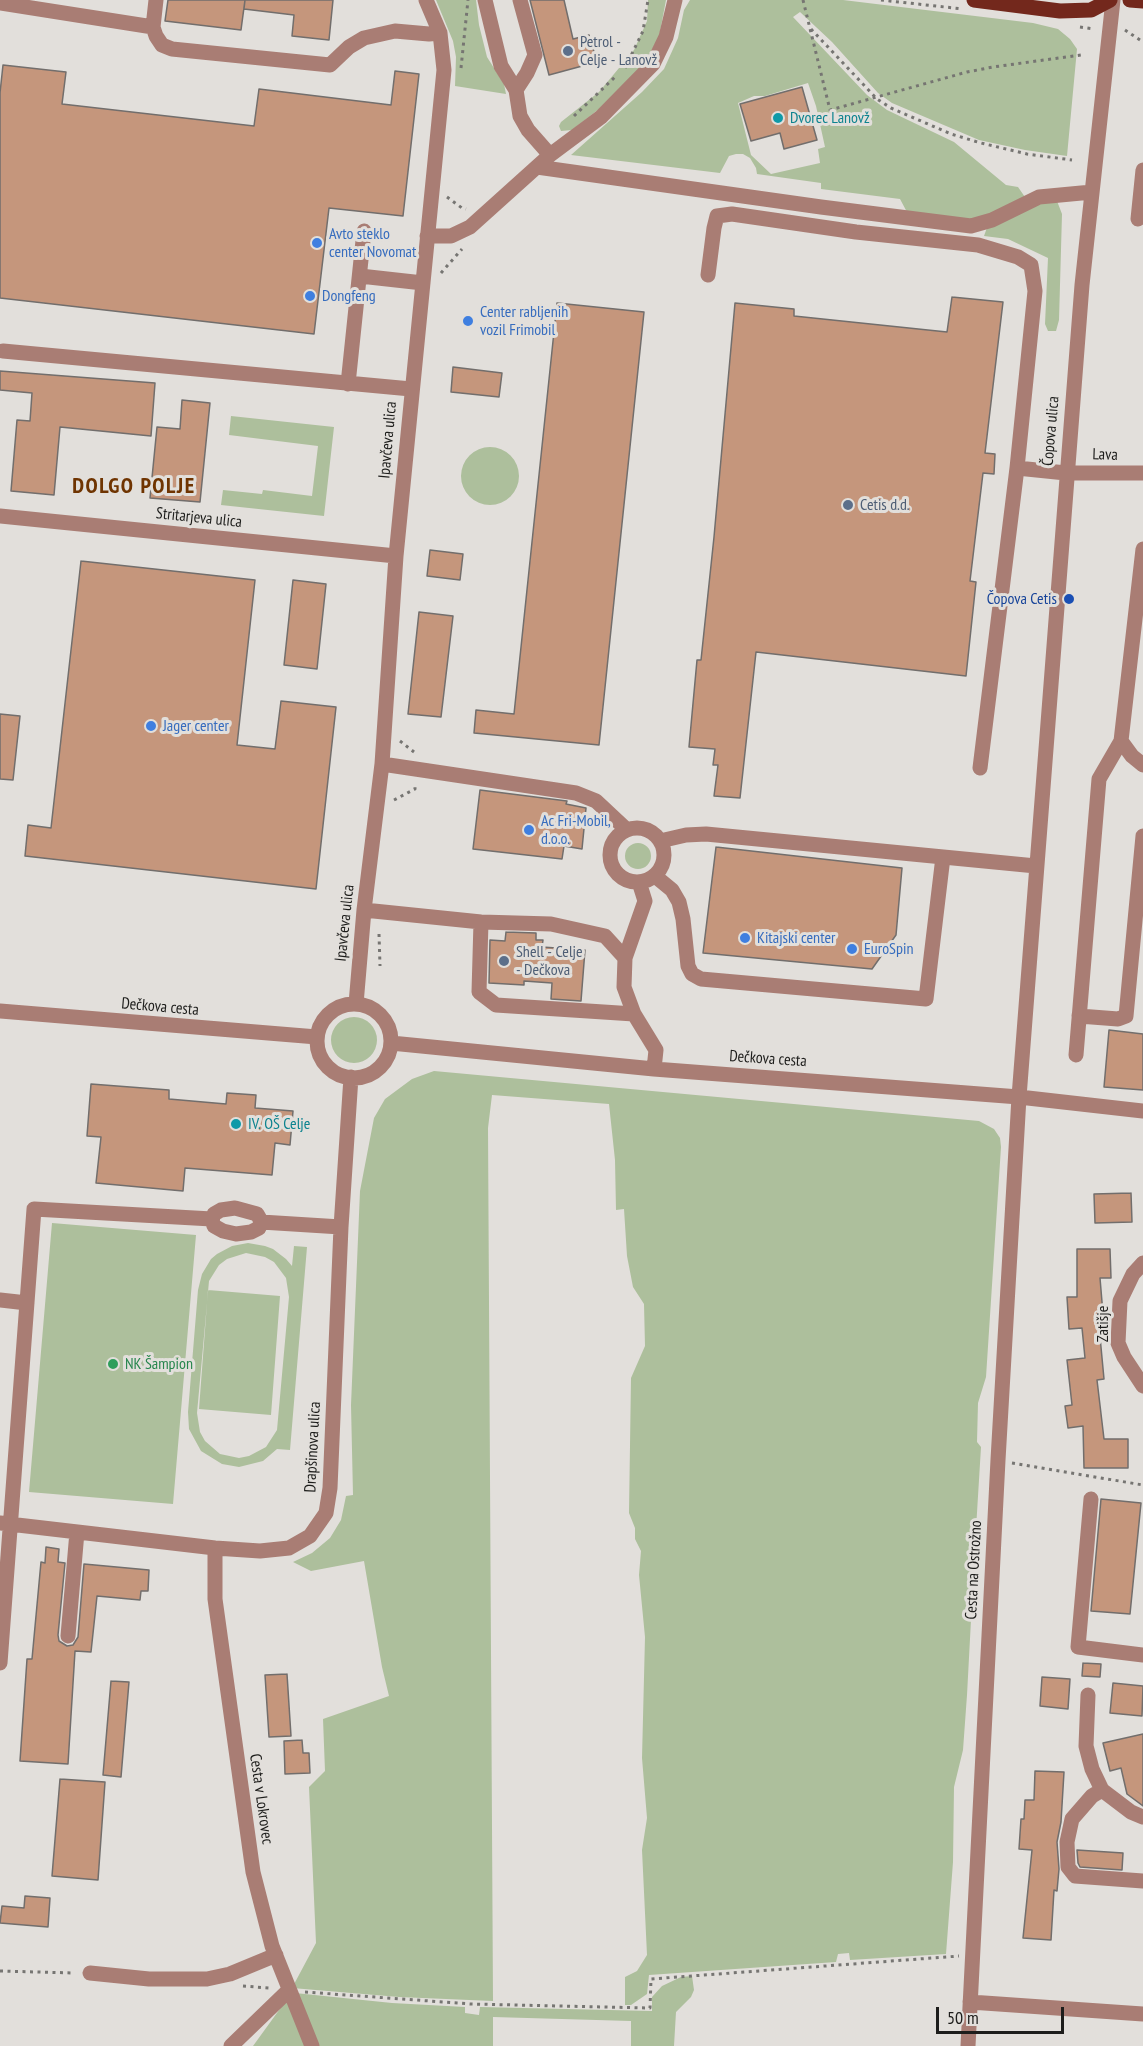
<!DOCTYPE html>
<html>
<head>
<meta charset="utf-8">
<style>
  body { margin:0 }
  #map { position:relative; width:1143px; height:2046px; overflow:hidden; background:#e2dfdb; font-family:"PT Sans Narrow",sans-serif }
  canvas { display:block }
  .scale { position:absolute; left:936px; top:2007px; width:128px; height:27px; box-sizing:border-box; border:3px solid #1d1d1b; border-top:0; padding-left:8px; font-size:18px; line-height:21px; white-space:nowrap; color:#1d1d1b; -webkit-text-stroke:4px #e2dfdb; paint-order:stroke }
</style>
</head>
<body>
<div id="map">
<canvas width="1143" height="2046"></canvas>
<div class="scale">50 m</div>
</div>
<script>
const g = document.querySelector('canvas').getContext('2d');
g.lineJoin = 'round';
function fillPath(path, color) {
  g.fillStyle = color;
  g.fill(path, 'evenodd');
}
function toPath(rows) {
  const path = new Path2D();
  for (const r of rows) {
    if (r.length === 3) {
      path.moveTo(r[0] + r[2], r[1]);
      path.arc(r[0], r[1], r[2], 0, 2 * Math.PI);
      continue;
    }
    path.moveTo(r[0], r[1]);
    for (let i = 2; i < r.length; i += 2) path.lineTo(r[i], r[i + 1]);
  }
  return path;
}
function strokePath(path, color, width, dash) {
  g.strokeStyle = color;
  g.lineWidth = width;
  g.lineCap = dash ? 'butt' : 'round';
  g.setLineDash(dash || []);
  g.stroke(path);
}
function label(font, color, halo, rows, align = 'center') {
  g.font = font + ' "PT Sans Narrow",sans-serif';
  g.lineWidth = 6;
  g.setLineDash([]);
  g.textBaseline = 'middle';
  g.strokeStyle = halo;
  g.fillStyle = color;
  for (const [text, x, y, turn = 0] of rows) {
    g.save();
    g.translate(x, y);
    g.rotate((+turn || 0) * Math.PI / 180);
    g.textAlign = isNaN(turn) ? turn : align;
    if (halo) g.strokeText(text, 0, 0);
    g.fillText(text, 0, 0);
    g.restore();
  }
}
fillPath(toPath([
  [436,0,476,0,479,25,487,57,504,84,506,94,455,86,456,57,453,41],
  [648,0,666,0,659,37,644,64,599,109,572,130,561,131,559,126,561,122,599,92,634,50,647,21],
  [690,0,843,0,1033,23,1058,29,1070,39,1077,49,1067,156,1025,150,979,140,892,103,878,93,832,42,800,12,793,17,867,95,887,110,954,142,1006,185,1018,187,1027,200,1057,201,1062,214,1059,320,1056,331,1048,331,1045,324,1048,258,1008,239,984,236,989,222,908,214,900,199,821,189,821,183,757,174,756,168,750,158,743,154,736,154,729,156,720,173,571,155,642,92,664,69,678,38,684,10],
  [808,83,816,106,825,147,818,149,820,163,771,174,751,155,738,103,754,96,765,96],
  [231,416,334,427,324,516,221,505,223,490,262,494,263,490,312,496,318,446,229,435],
  [490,476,29],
  [638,856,13],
  [354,1040,23],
  [434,1071,979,1121,994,1129,1000,1138,1001,1147,986,1377,978,1403,977,1442,981,1447,973,1578,969,1587,967,1615,971,1620,967,1695,963,1750,954,1787,953,1862,946,1954,850,1960,849,1953,838,1954,836,1962,649,1975,647,1994,631,2005,625,2005,625,1977,637,1971,647,1955,642,1850,647,1818,642,1758,645,1637,639,1575,641,1551,635,1539,635,1528,629,1513,631,1378,645,1346,644,1304,633,1287,627,1256,624,1209,616,1210,615,1160,609,1104,492,1095,488,1128,493,2001,399,1997,292,1988,316,1943,309,1787,325,1771,323,1719,389,1696,382,1667,364,1561,311,1571,293,1562,312,1553,330,1538,341,1520,346,1496,353,1495,351,1405,360,1191,374,1118,385,1099,412,1079],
  [52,1223,196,1235,173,1504,29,1492],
  [248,1243,265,1246,273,1249,286,1259,292,1266,294,1246,307,1247,290,1450,277,1449,263,1461,239,1467,222,1464,201,1451,189,1429,188,1412,198,1290,202,1274,211,1259,217,1254,232,1246],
  [246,1253,265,1257,274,1262,286,1278,289,1297,277,1430,266,1447,249,1456,239,1458,220,1454,205,1441,200,1432,197,1413,209,1281,219,1265,227,1259],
  [208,1290,280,1296,271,1415,199,1409],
  [692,1976,694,1990,691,1997,676,2012,674,2046,631,2046,631,2021,493,2017,493,2046,317,2046,295,1993,392,2003,465,2007,465,2013,479,2015,480,2007,652,2011,652,1997,662,1986,681,1977],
  [290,1995,308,2046,253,2046]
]), '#adbf9c');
const building = toPath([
  [168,0,245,0,241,30,165,21,168,0],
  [245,0,333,0,329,40,292,36,294,15,244,9,245,0],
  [530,0,564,0,573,39,589,35,597,62,549,75,530,0],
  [3,65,66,72,62,104,254,126,259,89,391,105,395,71,419,74,403,216,329,208,314,334,0,298,0,93,3,65],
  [802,87,817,140,784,149,780,133,751,141,740,104,802,87],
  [952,297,1003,302,985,453,995,454,994,474,983,473,970,581,976,582,966,676,756,652,740,798,714,796,718,765,713,765,715,749,689,747,697,660,701,660,714,537,735,303,794,309,794,316,947,332,952,297],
  [557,303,644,312,599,745,474,733,476,710,514,714,557,303],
  [453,367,502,373,499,397,451,392,453,367],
  [0,371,155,383,151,436,60,427,54,495,11,491,17,420,30,421,32,393,0,390,0,371],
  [182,400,210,403,200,502,150,498,157,427,180,429,182,400],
  [430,550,463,554,460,580,427,576,430,550],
  [81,561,255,580,237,745,275,749,281,701,336,707,316,889,25,856,28,825,51,828,81,561],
  [293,580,326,584,317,669,284,665,293,580],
  [419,612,453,616,441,717,408,714,419,612],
  [0,714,20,716,13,780,0,779,0,714],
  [480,790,567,801,566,804,586,808,582,849,564,846,562,859,473,849,480,790],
  [716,847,902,868,896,935,872,969,703,953,716,847],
  [506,932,536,933,536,940,543,940,542,947,585,950,581,1001,551,999,552,983,524,981,524,985,489,983,490,940,505,941,506,932],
  [1109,1030,1143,1034,1143,1090,1104,1087,1109,1030],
  [91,1084,169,1090,169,1099,226,1104,227,1093,256,1095,255,1108,293,1111,290,1145,275,1143,272,1175,185,1168,183,1191,96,1183,101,1137,87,1136,91,1084],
  [1131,1193,1132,1222,1095,1223,1094,1194,1131,1193],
  [1077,1249,1110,1249,1111,1278,1100,1278,1104,1326,1099,1326,1104,1379,1097,1380,1104,1439,1128,1439,1128,1468,1084,1468,1083,1426,1068,1428,1065,1406,1072,1405,1067,1360,1085,1358,1082,1328,1069,1329,1067,1297,1077,1297,1077,1249],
  [1101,1499,1141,1503,1130,1614,1091,1611,1101,1499],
  [46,1547,59,1549,58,1562,65,1563,58,1635,59,1641,67,1646,73,1645,78,1637,84,1564,149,1570,148,1591,141,1591,140,1600,97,1596,91,1652,75,1651,68,1764,20,1761,27,1659,32,1659,41,1562,45,1563,46,1547],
  [1083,1663,1101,1664,1100,1677,1082,1676,1083,1663],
  [287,1674,291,1736,269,1737,265,1675,287,1674],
  [1042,1677,1070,1679,1068,1709,1040,1706,1042,1677],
  [111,1681,129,1682,121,1777,103,1775,111,1681],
  [1113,1683,1143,1686,1142,1716,1110,1713,1113,1683],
  [1143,1734,1143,1806,1127,1794,1121,1768,1110,1771,1103,1743,1143,1734],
  [302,1740,303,1753,309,1753,310,1773,285,1774,284,1741,302,1740],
  [1035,1771,1064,1772,1061,1822,1057,1842,1059,1869,1057,1891,1054,1890,1051,1940,1023,1938,1032,1850,1019,1849,1021,1819,1024,1819,1025,1800,1034,1800,1035,1771],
  [60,1779,105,1782,98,1880,52,1876,60,1779],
  [1077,1850,1123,1853,1122,1870,1080,1867,1078,1863,1077,1850],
  [25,1896,50,1898,48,1927,0,1923,2,1906,24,1908,25,1896]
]);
fillPath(building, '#c5967c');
strokePath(building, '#726e6c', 1.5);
strokePath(toPath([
  [803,0,830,110,967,72,993,67,1081,55],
  [881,0,963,9],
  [1080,27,1094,29],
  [811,29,877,99,891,108,951,134,981,143,1027,154,1072,160],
  [1125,30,1143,42],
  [461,68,468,0],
  [625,68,643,31,648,0],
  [574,116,615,77],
  [447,197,462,208,466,209],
  [441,273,462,249],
  [400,741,414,752],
  [394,800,415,789,415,783],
  [379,934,380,966],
  [1012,1463,1143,1485],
  [0,1971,75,1973],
  [243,1986,269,1988],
  [305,1992,471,2004,650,2008,651,1979,959,1956]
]), '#767572', 3, [3, 4.5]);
strokePath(toPath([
  [485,0,501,66,516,90,520,116,528,130,550,155],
  [0,3,153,27,156,36,162,45,172,49,330,65,349,47,364,38,395,31,429,34,440,33],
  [153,27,156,0],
  [516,90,527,73,535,55,520,0],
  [537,167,821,207,971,226,992,220,1039,197,1092,192],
  [1138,219,1143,170],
  [427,236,451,236,470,227,550,155,601,117,653,64,666,37,675,0],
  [708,275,714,228,717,216,732,214,856,232,978,245,1018,257,1031,265,1035,291,1017,468],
  [360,276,423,283],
  [3,351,411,389],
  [348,384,364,231],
  [0,516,396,556],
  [1121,741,1132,756,1143,765],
  [382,764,576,793,596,801,627,830],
  [980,768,1017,468,1066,473,1143,473],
  [637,855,27],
  [660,841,686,835,706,834,1036,866],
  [655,876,672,890,679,902,683,919,688,966,692,974,701,979,926,999,943,857],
  [364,910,481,922,551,924,605,936,625,958,624,987,634,1014],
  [481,922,479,992,496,1005,634,1014,656,1050,654,1069],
  [625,958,645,901,639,882],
  [356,1004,364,910,382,764,396,556,444,70,440,33,426,0],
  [354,1041,37],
  [0,1011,317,1037],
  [1079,1016,1118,1019,1126,1016,1143,836],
  [391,1043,654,1069,1019,1097,1143,1111],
  [1076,1055,1099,779,1121,741,1143,549],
  [235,1208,257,1214,261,1221,259,1228,251,1232,236,1234,223,1231,214,1226,212,1220,214,1214,221,1210,235,1208],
  [261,1222,341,1227],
  [1143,1263,1133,1274,1120,1301,1118,1343,1124,1357,1143,1386],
  [0,1300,27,1303],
  [1091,1499,1078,1647,1143,1655],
  [0,1523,215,1548,260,1551,289,1548,310,1536,326,1513,330,1488,341,1227,351,1077],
  [215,1548,215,1599,253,1872,272,1946,312,2046],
  [68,1636,77,1532],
  [0,1663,34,1209,212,1219],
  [1088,1695,1086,1746,1092,1769,1102,1790,1131,1812,1143,1817],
  [1102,1790,1092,1796,1072,1819,1067,1842,1068,1867,1075,1876,1143,1881],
  [90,1973,149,1979,207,1979,230,1974,276,1955],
  [970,2002,1143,2014],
  [231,2046,289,1990],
  [968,2046,998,1460,1019,1097,1082,285,1113,0]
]), '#a97d74', 15);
strokePath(toPath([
  [974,0,1060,11,1091,10,1110,0],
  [1130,0,1143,1]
]), '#73281c', 15);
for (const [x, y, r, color] of [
  [568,51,6,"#5c6f8a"],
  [778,118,6,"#0f9aa8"],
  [317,243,6,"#3f7fe0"],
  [310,296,6,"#3f7fe0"],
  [468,321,6,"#3f7fe0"],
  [848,505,6,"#5c6f8a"],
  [1069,599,6,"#1a4fb4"],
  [151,726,6,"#3f7fe0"],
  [529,830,6,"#3f7fe0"],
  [745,938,6,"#3f7fe0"],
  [852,949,6,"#3f7fe0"],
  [504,961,6,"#5c6f8a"],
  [236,1124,6,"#0f9aa8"],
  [113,1364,6,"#2e9e5b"]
]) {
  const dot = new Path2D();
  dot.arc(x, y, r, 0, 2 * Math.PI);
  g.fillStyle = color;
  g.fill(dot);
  strokePath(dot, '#e2dfdb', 2);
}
label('16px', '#4e5e75', '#e2dfdb', [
  ["Petrol -",580,42],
  ["Celje - Lanovž",580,60],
  ["Cetis d.d.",860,505],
  ["Shell - Celje",516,952],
  ["- Dečkova",516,970]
], 'left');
label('16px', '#0d838f', '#e2dfdb', [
  ["Dvorec Lanovž",790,118],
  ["IV. OŠ Celje",248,1124]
], 'left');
label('16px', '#366cbe', '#e2dfdb', [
  ["Avto steklo",329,234],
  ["center Novomat",329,252],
  ["Dongfeng",322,296],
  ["Center rabljenih",480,312],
  ["vozil Frimobil",480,330],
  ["Jager center",163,726],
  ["Ac Fri-Mobil,",541,821],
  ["d.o.o.",541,839],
  ["Kitajski center",757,938],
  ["EuroSpin",864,949]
], 'left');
label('16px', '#1d1d1b', '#e2dfdb', [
  ["Čopova ulica",1051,431,-85],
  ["Ipavčeva ulica",388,440,-85],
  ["Lava",1105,455,2],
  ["Stritarjeva ulica",199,518,6],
  ["Ipavčeva ulica",345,923,-84],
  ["Dečkova cesta",160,1007,5],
  ["Dečkova cesta",768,1059,4],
  ["Zatišje",1103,1324,-90],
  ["Drapšinova ulica",313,1447,-87],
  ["Cesta na Ostrožno",974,1570,-87],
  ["Cesta v Lokrovec",261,1799,82]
]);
label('16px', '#164399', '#e2dfdb', [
  ["Čopova Cetis",1057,599]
], 'right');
label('16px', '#27864d', '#e2dfdb', [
  ["NK Šampion",125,1364]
], 'left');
g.letterSpacing = '1.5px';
label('bold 22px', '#6f3401', '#e2dfdb', [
  ["DOLGO POLJE",134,487]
]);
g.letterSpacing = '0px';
</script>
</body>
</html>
